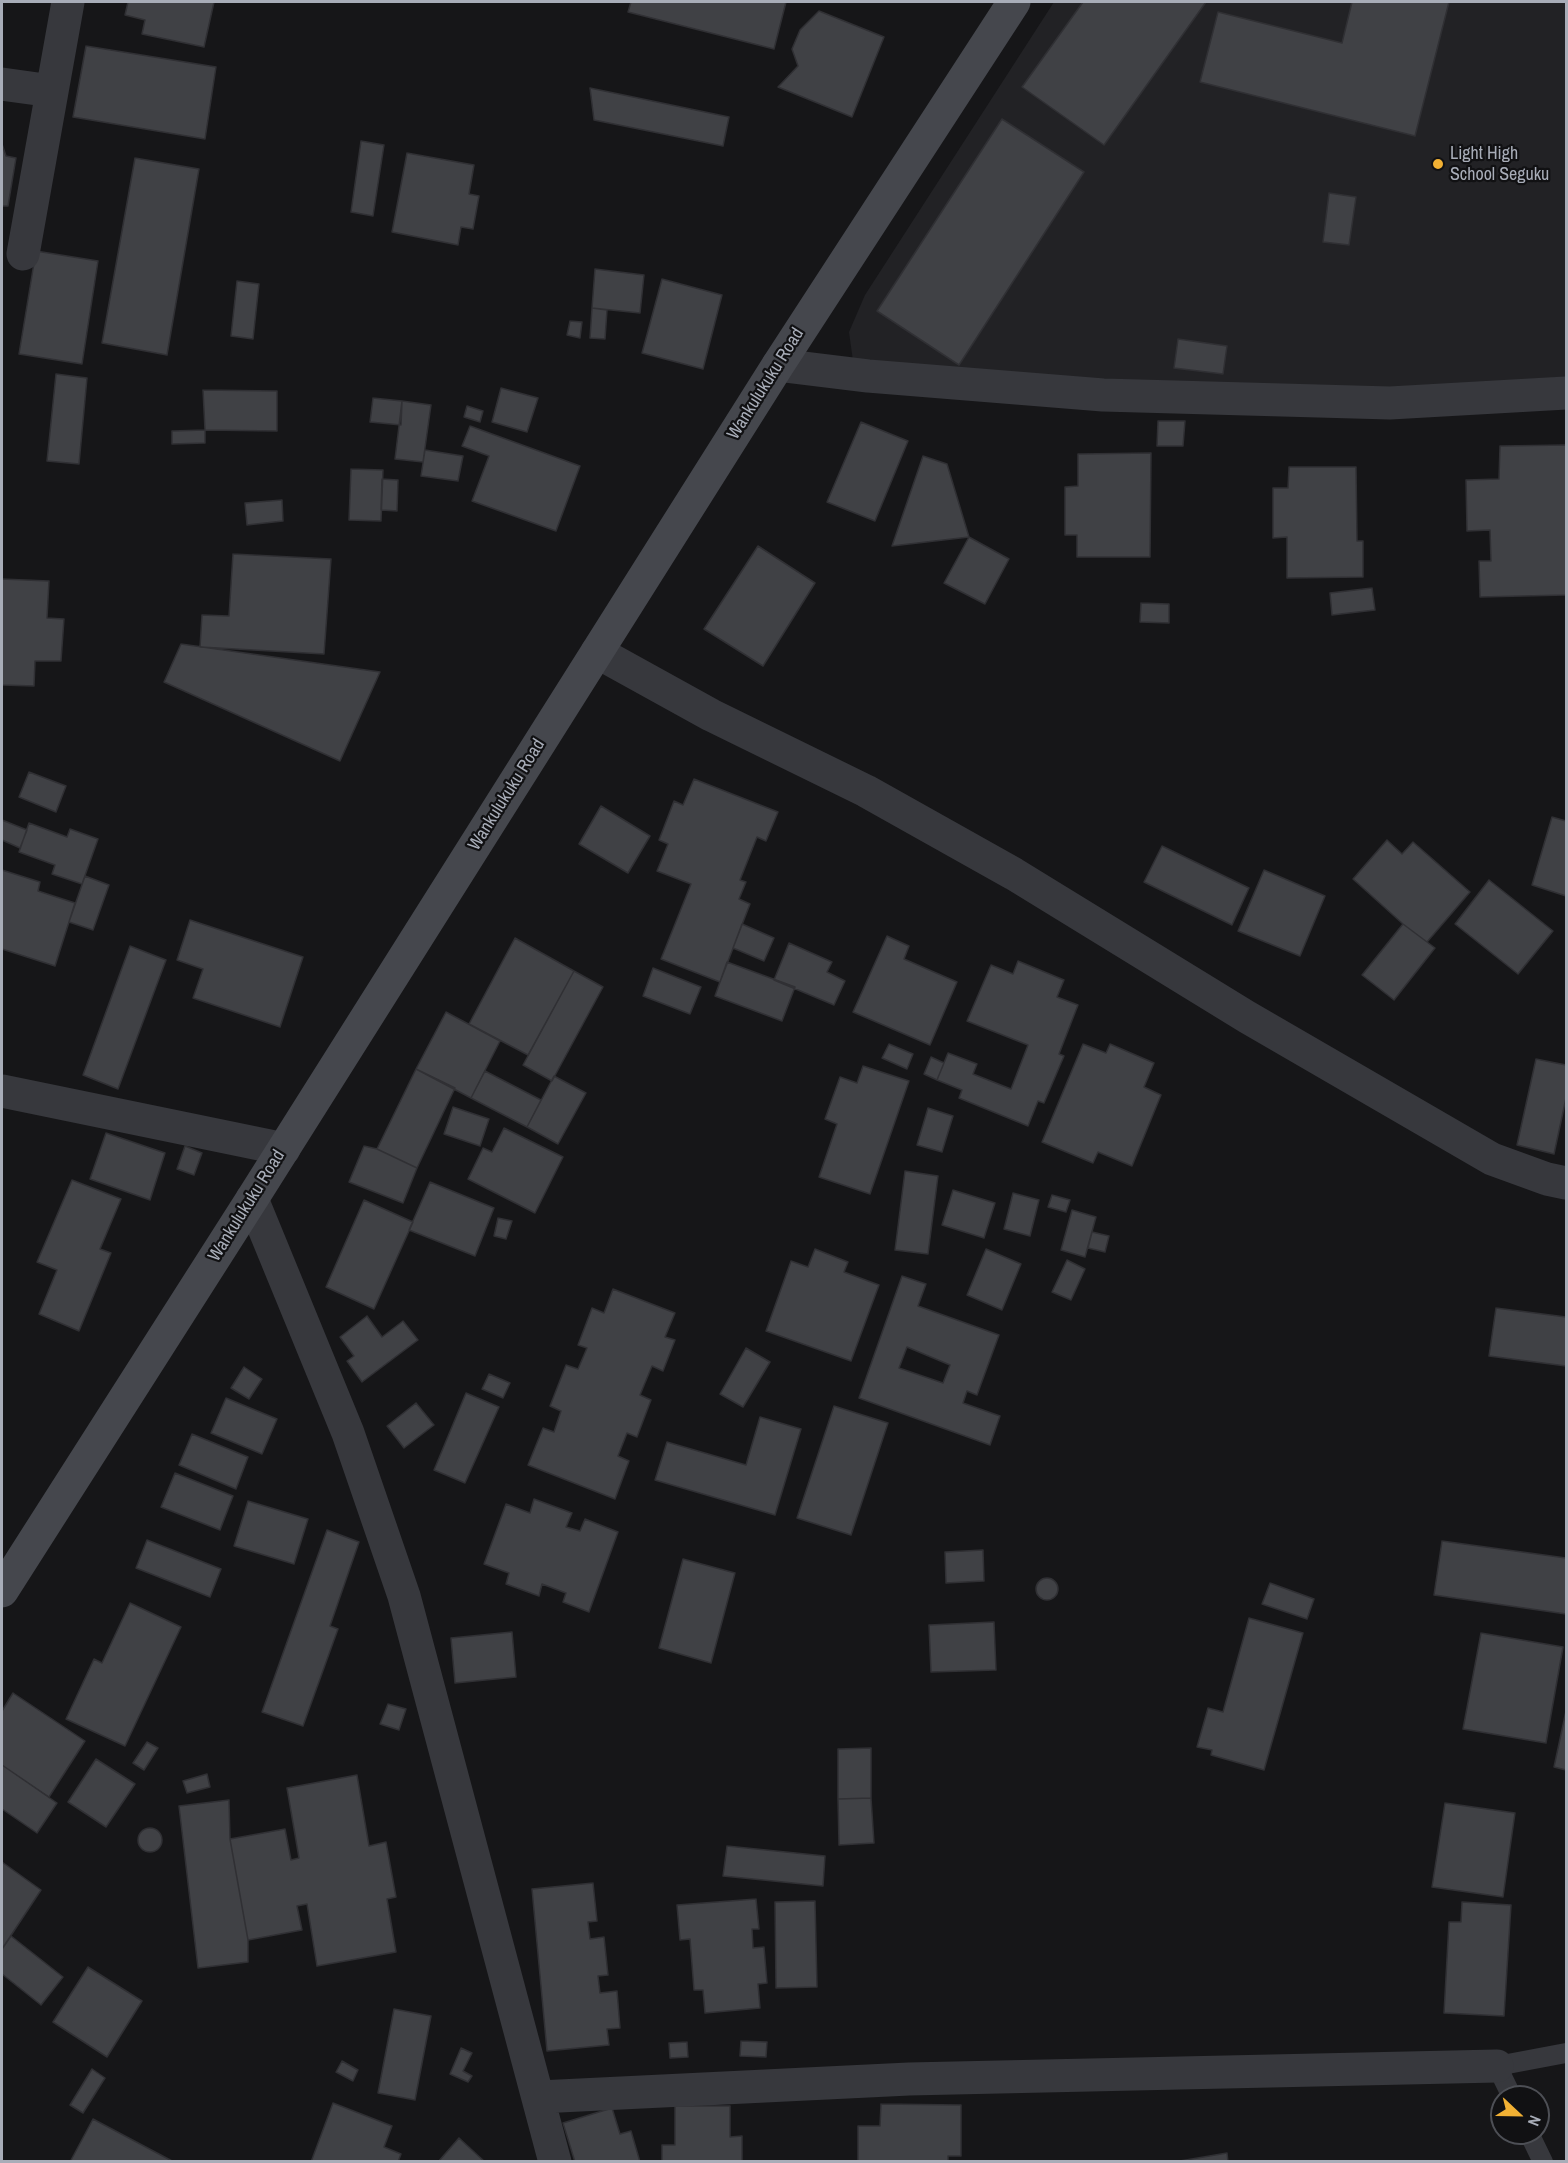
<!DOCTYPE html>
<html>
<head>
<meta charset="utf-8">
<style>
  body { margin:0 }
  #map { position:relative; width:1568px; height:2163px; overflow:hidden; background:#161618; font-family:"Archivo Narrow",sans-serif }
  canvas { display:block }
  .frame { position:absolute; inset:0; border:3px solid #a8adb8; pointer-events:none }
  .north { position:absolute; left:1490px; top:2085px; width:60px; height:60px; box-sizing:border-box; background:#111113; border:2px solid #4d4f55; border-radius:50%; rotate:112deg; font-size:16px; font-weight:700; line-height:24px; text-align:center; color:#a8adb8 }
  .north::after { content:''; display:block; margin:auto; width:21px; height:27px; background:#f2b134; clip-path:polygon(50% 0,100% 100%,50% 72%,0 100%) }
</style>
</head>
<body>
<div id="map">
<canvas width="1568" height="2163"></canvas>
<div class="frame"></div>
<div class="north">N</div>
</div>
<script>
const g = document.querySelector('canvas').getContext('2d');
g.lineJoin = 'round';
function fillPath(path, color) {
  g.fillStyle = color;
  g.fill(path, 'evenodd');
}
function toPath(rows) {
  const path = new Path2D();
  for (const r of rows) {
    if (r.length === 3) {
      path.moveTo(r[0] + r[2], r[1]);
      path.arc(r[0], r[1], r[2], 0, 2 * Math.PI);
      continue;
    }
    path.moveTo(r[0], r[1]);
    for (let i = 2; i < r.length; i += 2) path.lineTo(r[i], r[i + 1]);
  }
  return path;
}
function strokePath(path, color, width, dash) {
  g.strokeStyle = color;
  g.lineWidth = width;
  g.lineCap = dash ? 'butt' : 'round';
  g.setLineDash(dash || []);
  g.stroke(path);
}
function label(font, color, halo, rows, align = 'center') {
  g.font = font + ' "Archivo Narrow",sans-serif';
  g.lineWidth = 4.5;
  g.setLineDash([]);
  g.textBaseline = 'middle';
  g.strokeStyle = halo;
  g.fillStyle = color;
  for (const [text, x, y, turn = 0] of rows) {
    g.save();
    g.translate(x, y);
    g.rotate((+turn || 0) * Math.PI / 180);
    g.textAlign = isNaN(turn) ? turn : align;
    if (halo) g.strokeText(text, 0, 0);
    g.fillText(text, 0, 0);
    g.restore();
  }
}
fillPath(toPath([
  [1054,2,1566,2,1566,377,1398,389,1148,391,853,361,849,332,865,295]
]), '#222225');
const building = toPath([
  [128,2,214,2,204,47,142,34,145,20,125,15,128,2],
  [631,2,786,2,774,49,628,12,631,2],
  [1083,2,1206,2,1104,145,1022,87,1083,2],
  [1352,2,1449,2,1415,136,1200,82,1218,12,1342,43,1352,2],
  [819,11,884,37,852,117,778,87,798,66,792,49,800,30,819,11],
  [86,46,216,67,205,139,73,117,86,46],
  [590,88,729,117,723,146,594,120,590,88],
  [1002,119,1084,172,959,365,877,311,1002,119],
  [361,141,384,145,373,216,351,212,361,141],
  [2,144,6,156,16,158,8,206,2,206,2,144],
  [407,153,474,165,469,194,479,196,473,229,461,227,458,245,392,232,407,153],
  [135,158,199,169,167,355,102,343,135,158],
  [1329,193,1356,197,1349,245,1323,242,1329,193],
  [36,251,98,261,82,364,19,354,36,251],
  [595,269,644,275,640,313,592,308,595,269],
  [662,279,722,295,703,369,642,353,662,279],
  [237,281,259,284,253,339,231,336,237,281],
  [592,308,607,310,605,339,590,338,592,308],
  [570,321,582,322,580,338,567,335,570,321],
  [1178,339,1227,346,1223,374,1174,368,1178,339],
  [56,374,87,378,79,464,47,461,56,374],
  [501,388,538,398,527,432,492,422,501,388],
  [203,390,277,391,277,431,205,430,203,390],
  [373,398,402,401,401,425,370,422,373,398],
  [402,401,431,405,423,462,395,459,402,401],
  [467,406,483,411,480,422,464,417,467,406],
  [1158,421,1185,421,1183,446,1157,446,1158,421],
  [861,422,908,441,875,521,827,502,861,422],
  [470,426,580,466,556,531,472,501,489,456,462,446,470,426],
  [205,430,205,443,172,444,172,431,205,430],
  [1566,445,1566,595,1480,597,1479,561,1491,561,1490,530,1467,531,1466,480,1499,479,1500,446,1566,445],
  [425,450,463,456,458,481,421,476,425,450],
  [1151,453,1150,557,1077,557,1077,535,1065,535,1065,487,1078,486,1078,454,1151,453],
  [923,456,947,464,969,537,892,546,923,456],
  [1289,467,1356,467,1357,541,1363,541,1363,577,1287,578,1287,537,1273,538,1273,488,1288,488,1289,467],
  [351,469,383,470,381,521,349,520,351,469],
  [382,479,398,480,397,511,381,510,382,479],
  [282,500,283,521,247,525,245,503,282,500],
  [969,537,1009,559,985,604,944,583,969,537],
  [758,546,815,583,763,666,704,629,758,546],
  [233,554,331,559,324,654,200,647,202,615,229,616,233,554],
  [2,579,49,581,47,618,64,619,61,661,35,661,34,686,2,685,2,579],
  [1372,588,1375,610,1332,615,1330,593,1372,588],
  [1141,603,1169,604,1169,623,1140,622,1141,603],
  [181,644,380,672,340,761,164,682,181,644],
  [29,772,66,786,56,812,19,797,29,772],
  [694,779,778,812,766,841,757,837,740,880,746,882,739,899,750,904,720,982,661,959,691,884,657,871,668,844,659,840,674,801,683,805,694,779],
  [601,806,650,836,628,873,579,844,601,806],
  [1552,817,1566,821,1566,896,1532,885,1552,817],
  [2,820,27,830,20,848,2,840,2,820],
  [29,823,67,837,70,829,98,839,82,884,52,874,55,865,19,852,29,823],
  [1387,840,1402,854,1413,842,1470,892,1427,942,1403,924,1353,879,1387,840],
  [1162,846,1249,888,1232,925,1144,882,1162,846],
  [2,870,40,882,38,891,75,903,55,966,2,949,2,870],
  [1264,870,1325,896,1300,956,1238,931,1264,870],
  [85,876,109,885,93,930,69,922,85,876],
  [1489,880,1553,931,1518,974,1455,924,1489,880],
  [190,920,303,957,280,1027,193,998,203,969,177,960,190,920],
  [742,924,774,938,764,961,733,948,742,924],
  [1403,924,1435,948,1394,1000,1362,975,1403,924],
  [887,936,909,946,904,959,957,982,930,1045,853,1012,887,936],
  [515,938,574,971,528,1055,469,1024,515,938],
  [789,943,832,962,827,972,845,981,834,1005,774,980,789,943],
  [130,946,166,960,118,1089,83,1075,130,946],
  [1018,961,1064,980,1057,997,1078,1005,1059,1054,1064,1056,1044,1103,1038,1101,1028,1126,959,1098,962,1090,937,1080,948,1053,977,1064,973,1074,1011,1089,1028,1045,967,1021,991,965,1013,974,1018,961],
  [727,962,795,987,782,1021,715,996,727,962],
  [653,968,701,987,690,1014,643,996,653,968],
  [574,971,603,987,552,1081,523,1065,574,971],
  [446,1012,500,1041,471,1098,416,1069,446,1012],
  [889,1044,913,1054,907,1069,882,1058,889,1044],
  [1083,1044,1106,1053,1110,1044,1154,1063,1144,1087,1161,1095,1132,1166,1098,1152,1093,1163,1042,1142,1083,1044],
  [931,1057,944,1063,937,1080,924,1074,931,1057],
  [1536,1059,1566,1065,1566,1098,1554,1154,1517,1145,1536,1059],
  [863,1066,909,1081,870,1194,819,1177,837,1124,825,1119,840,1077,857,1083,863,1066],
  [416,1069,455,1088,417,1168,377,1149,416,1069],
  [485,1071,541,1100,527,1127,471,1098,485,1071],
  [554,1076,586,1093,558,1144,527,1127,554,1076],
  [453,1107,489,1119,480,1146,444,1134,453,1107],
  [928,1108,953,1116,942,1152,917,1145,928,1108],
  [504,1128,563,1157,535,1213,468,1179,483,1148,492,1152,504,1128],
  [106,1133,165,1153,150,1200,90,1179,106,1133],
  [185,1146,202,1153,194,1175,177,1169,185,1146],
  [364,1146,377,1149,417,1168,403,1203,349,1182,364,1146],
  [905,1171,938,1176,928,1254,895,1250,905,1171],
  [72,1180,121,1199,100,1249,111,1253,79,1331,39,1314,57,1270,37,1262,72,1180],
  [430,1182,494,1208,475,1256,409,1230,430,1182],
  [953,1190,995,1203,984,1238,942,1225,953,1190],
  [1013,1193,1039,1200,1030,1236,1004,1229,1013,1193],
  [1052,1195,1070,1200,1066,1212,1048,1207,1052,1195],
  [364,1200,413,1222,374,1309,326,1287,364,1200],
  [1072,1210,1096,1217,1085,1257,1061,1250,1072,1210],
  [498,1218,512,1221,506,1239,494,1236,498,1218],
  [1092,1232,1109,1236,1105,1252,1088,1248,1092,1232],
  [815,1249,848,1262,844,1272,879,1285,851,1361,766,1331,791,1261,808,1267,815,1249],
  [986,1249,1021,1264,1002,1310,967,1295,986,1249],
  [1067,1260,1085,1269,1071,1300,1052,1292,1067,1260],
  [902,1276,926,1284,918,1306,999,1335,977,1395,967,1391,963,1403,1000,1416,990,1445,859,1398,902,1276],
  [907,1347,950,1365,943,1383,899,1368,907,1347],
  [613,1289,675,1313,665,1337,675,1340,663,1371,652,1366,640,1395,651,1400,637,1437,627,1433,618,1456,629,1461,615,1499,528,1465,543,1428,554,1432,561,1411,550,1406,566,1365,578,1369,587,1348,578,1345,592,1308,604,1313,613,1289],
  [1496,1308,1566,1317,1566,1366,1489,1356,1496,1308],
  [367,1316,382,1337,403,1321,418,1340,362,1382,347,1361,354,1356,340,1337,367,1316],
  [746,1348,770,1362,743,1407,720,1394,746,1348],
  [244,1367,262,1379,249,1399,231,1388,244,1367],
  [489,1374,510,1383,503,1398,482,1389,489,1374],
  [466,1393,499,1407,465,1483,434,1470,466,1393],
  [226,1398,277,1419,262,1454,211,1433,226,1398],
  [416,1403,434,1425,404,1448,387,1426,416,1403],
  [834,1406,888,1423,851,1535,797,1518,834,1406],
  [760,1417,801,1429,775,1515,655,1480,667,1442,746,1465,760,1417],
  [192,1434,248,1457,236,1489,179,1465,192,1434],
  [175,1473,233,1496,220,1530,161,1507,175,1473],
  [534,1499,572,1513,566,1527,580,1531,585,1519,618,1532,589,1612,563,1602,566,1593,542,1584,539,1596,506,1584,509,1573,484,1564,506,1504,530,1513,534,1499],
  [248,1501,308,1519,294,1564,234,1546,248,1501],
  [327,1530,359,1542,330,1626,338,1629,303,1726,262,1712,327,1530],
  [147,1540,221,1569,210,1597,136,1568,147,1540],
  [1442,1541,1566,1558,1566,1614,1434,1595,1442,1541],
  [983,1550,984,1581,946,1583,945,1552,983,1550],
  [683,1559,735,1573,711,1663,659,1648,683,1559],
  [1047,1589,11],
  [1270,1583,1314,1599,1307,1619,1262,1604,1270,1583],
  [130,1603,181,1627,125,1746,66,1719,94,1659,102,1663,130,1603],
  [1249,1618,1303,1633,1264,1770,1211,1755,1212,1750,1197,1747,1208,1708,1223,1712,1249,1618],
  [994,1622,996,1670,931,1672,929,1625,994,1622],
  [512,1632,516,1677,455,1683,451,1638,512,1632],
  [1481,1633,1563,1647,1546,1743,1463,1729,1481,1633],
  [13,1693,85,1741,49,1797,2,1765,2,1711,13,1693],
  [388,1704,406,1709,399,1730,380,1724,388,1704],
  [1566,1711,1566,1770,1554,1767,1566,1711],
  [147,1742,158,1748,144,1770,133,1763,147,1742],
  [871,1748,871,1798,838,1799,838,1749,871,1748],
  [96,1759,135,1784,106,1827,68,1802,96,1759],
  [2,1765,57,1803,37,1833,2,1809,2,1765],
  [207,1774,210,1787,187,1793,183,1781,207,1774],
  [357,1775,369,1846,386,1842,396,1897,387,1899,396,1952,317,1966,307,1904,297,1906,302,1930,248,1940,230,1839,285,1829,291,1860,299,1858,287,1788,357,1775],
  [871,1798,874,1843,839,1845,838,1799,871,1798],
  [229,1800,230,1839,248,1940,248,1962,198,1968,179,1806,229,1800],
  [1445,1803,1515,1813,1503,1897,1432,1887,1445,1803],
  [150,1840,12],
  [727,1846,825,1856,823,1886,723,1876,727,1846],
  [2,1862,41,1890,2,1949,2,1862],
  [593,1883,597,1921,588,1922,590,1939,604,1937,608,1975,598,1976,600,1993,617,1991,620,2028,607,2029,609,2045,547,2051,532,1889,593,1883],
  [756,1899,759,1929,752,1929,753,1948,764,1947,767,1983,758,1984,760,2008,705,2013,703,1990,694,1990,690,1939,680,1940,677,1905,756,1899],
  [815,1901,817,1987,776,1988,775,1902,815,1901],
  [1462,1902,1511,1905,1504,2016,1444,2013,1449,1922,1461,1922,1462,1902],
  [11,1936,63,1977,41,2005,2,1974,2,1949,11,1936],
  [88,1967,142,2001,107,2057,53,2022,88,1967],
  [394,2009,431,2016,415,2100,378,2093,394,2009],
  [741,2041,767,2042,766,2057,740,2056,741,2041],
  [687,2042,688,2057,670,2058,669,2043,687,2042],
  [461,2048,472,2053,463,2071,472,2076,468,2082,450,2074,461,2048],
  [342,2061,358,2070,353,2081,336,2072,342,2061],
  [92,2069,105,2078,83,2113,70,2105,92,2069],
  [333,2103,392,2126,384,2147,401,2154,398,2162,311,2162,333,2103],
  [881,2104,961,2105,961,2156,948,2156,948,2162,858,2162,858,2126,880,2126,881,2104],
  [675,2106,730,2106,730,2137,742,2136,742,2162,662,2162,662,2145,675,2145,675,2106],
  [612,2108,620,2134,631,2131,640,2162,575,2162,563,2123,612,2108],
  [93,2119,174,2162,70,2162,93,2119],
  [459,2138,485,2162,438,2162,459,2138],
  [1227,2153,1228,2162,1174,2162,1227,2153]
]);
fillPath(building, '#404145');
strokePath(building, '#303034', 1.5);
strokePath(toPath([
  [1512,2097,1497,2066,1566,2053],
  [1529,2133,1543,2162]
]), '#37383d', 20);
strokePath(toPath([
  [2,84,52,91],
  [23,254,68,2],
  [778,365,868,376,1103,395,1390,403,1566,393],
  [597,652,711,715,866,791,1014,874,1247,1017,1492,1159,1547,1179,1566,1183],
  [2,1091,284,1149],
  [252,1199,348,1433,404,1596,555,2162],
  [539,2097,909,2079,1497,2066]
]), '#37383d', 33);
strokePath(toPath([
  [2,1591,252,1199,778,365,1014,2]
]), '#45474d', 33);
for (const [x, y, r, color] of [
  [1438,164,6,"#f2b134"]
]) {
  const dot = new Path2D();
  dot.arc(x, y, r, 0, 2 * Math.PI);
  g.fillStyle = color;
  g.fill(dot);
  strokePath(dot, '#111113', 2);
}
label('18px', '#a8adb8', '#111113', [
  ["Light High",1450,154],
  ["School Seguku",1450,175]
], 'left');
label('18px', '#a8adb8', '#111113', [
  ["Wankulukuku Road",766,384,-58],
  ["Wankulukuku Road",507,795,-58],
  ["Wankulukuku Road",247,1206,-58]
]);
</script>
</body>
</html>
